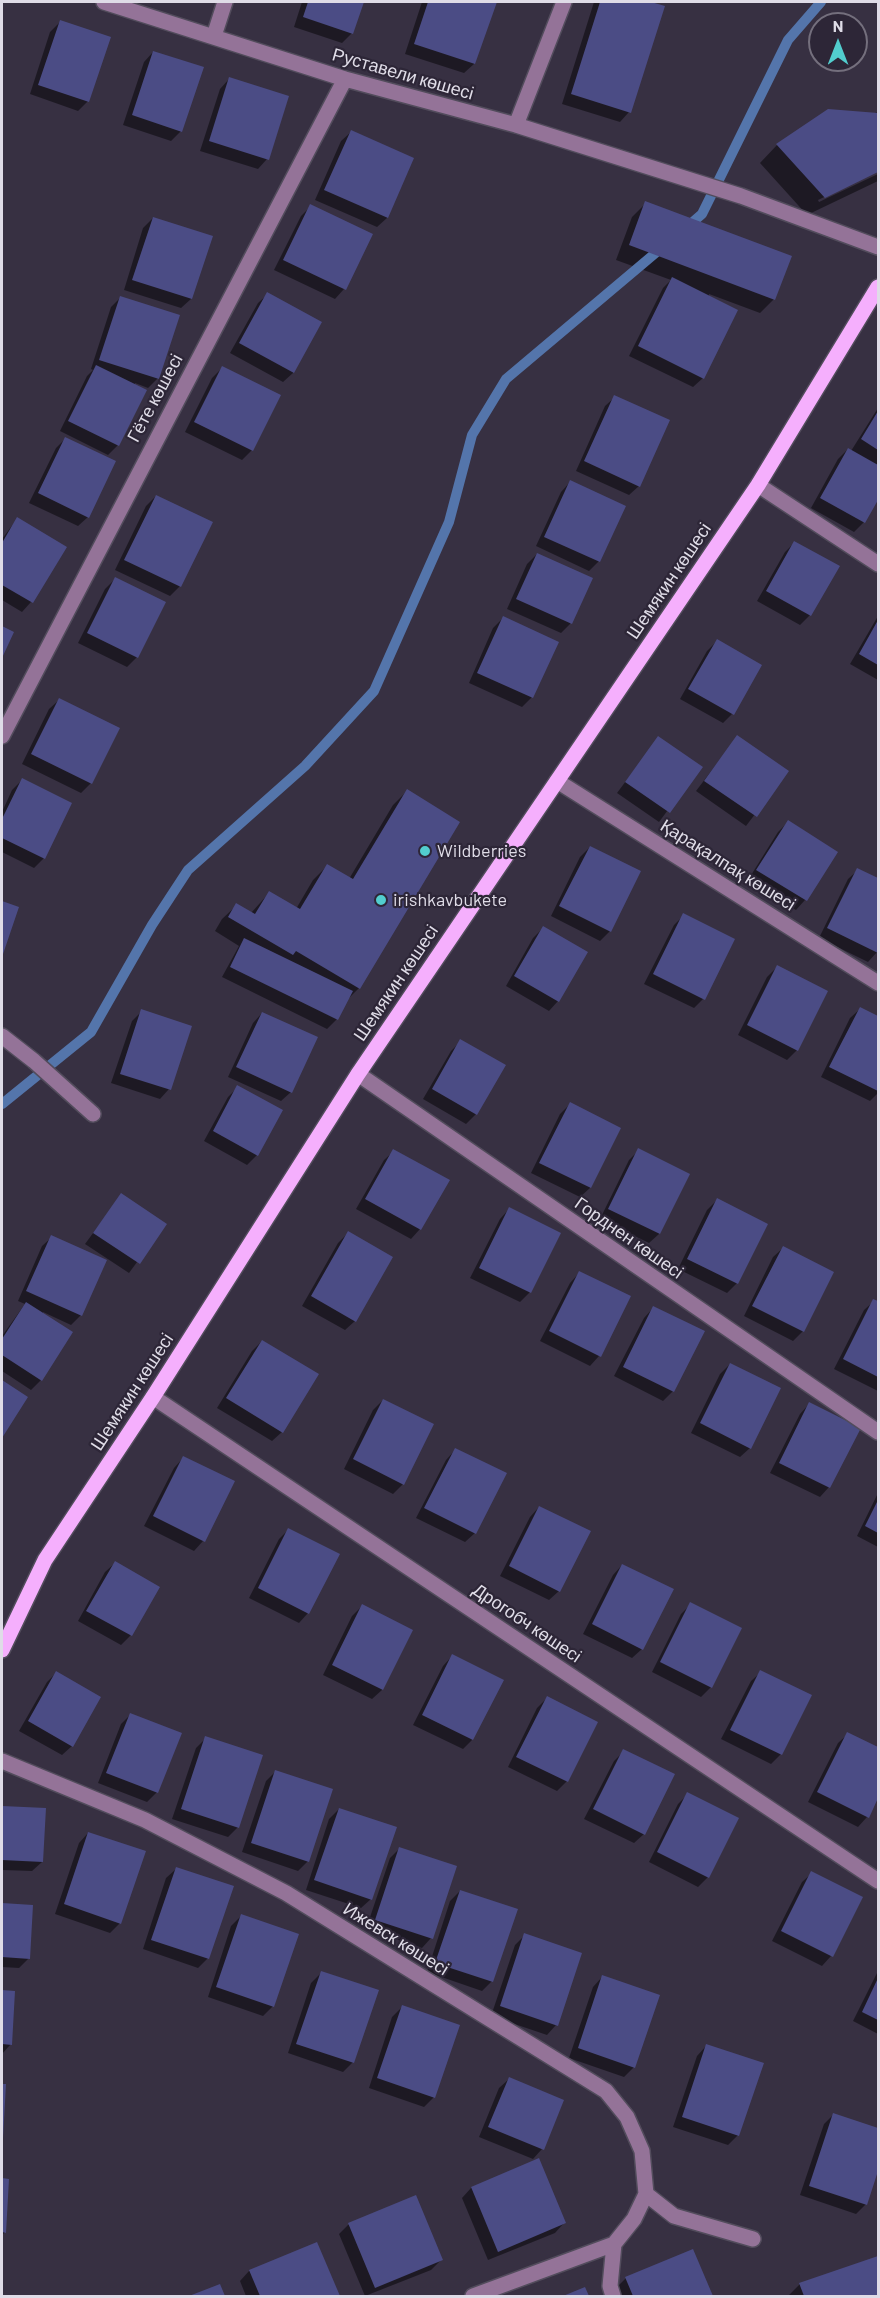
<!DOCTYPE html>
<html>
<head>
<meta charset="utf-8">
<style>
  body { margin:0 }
  #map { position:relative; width:880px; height:2298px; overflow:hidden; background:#373042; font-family:Barlow,sans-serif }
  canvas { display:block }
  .frame { position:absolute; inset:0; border:3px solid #dfdce7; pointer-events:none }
  .north { position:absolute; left:808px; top:12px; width:60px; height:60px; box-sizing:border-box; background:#2d2637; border:2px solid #746f7d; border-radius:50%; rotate:0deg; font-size:16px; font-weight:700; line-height:24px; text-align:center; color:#dfdce7 }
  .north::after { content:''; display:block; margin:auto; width:21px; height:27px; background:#52cdce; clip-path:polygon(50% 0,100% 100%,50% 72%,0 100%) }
</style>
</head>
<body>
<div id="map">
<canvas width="880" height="2298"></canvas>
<div class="frame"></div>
<div class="north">N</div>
</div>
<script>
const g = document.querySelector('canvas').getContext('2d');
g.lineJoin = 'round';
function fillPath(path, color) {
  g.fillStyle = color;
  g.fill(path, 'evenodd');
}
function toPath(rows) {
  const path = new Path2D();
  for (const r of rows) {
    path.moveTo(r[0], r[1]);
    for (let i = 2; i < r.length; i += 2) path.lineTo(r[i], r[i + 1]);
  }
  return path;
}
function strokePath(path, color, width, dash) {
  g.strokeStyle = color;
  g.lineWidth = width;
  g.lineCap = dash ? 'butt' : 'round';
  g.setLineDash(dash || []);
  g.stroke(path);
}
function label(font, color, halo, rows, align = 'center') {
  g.font = font + ' Barlow,sans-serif';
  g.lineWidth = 4.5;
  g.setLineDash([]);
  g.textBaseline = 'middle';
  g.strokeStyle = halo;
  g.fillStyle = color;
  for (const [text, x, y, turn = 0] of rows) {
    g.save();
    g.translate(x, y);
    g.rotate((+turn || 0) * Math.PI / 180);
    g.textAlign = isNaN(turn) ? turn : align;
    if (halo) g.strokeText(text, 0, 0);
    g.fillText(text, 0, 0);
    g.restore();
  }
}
fillPath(toPath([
  [302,2,363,2,352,33,342,43,294,27],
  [422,2,495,2,474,64,464,73,405,54],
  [594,2,646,2,663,7,629,112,620,122,562,104],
  [60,22,88,101,78,111,30,94,50,32],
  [153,52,181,131,171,141,123,125,144,62],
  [229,79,267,159,258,169,200,151,220,89],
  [878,112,878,171,818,200,819,202,878,174,878,181,807,215,760,163,777,145],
  [351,132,412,159,387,218,377,227,315,200,341,141],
  [646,203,774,299,760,313,709,294,703,378,693,387,629,356,663,288,671,280,616,260,632,217],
  [311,206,371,235,344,289,335,299,274,270,301,216],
  [153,218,191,299,181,308,124,290,143,228],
  [268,294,320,323,293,373,283,382,230,353,258,303],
  [120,298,158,378,148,388,135,383,118,445,108,455,60,431,87,376,93,370,91,369,111,307],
  [222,368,252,450,242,460,185,432,212,378],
  [615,397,639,486,629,495,576,471,605,406],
  [878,408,878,496,864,522,854,532,811,508,838,459,848,449,851,451],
  [66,438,88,517,78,526,29,503,56,448],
  [570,482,599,561,589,571,536,546,561,492],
  [156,496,180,586,170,596,115,570,146,506],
  [17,519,64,547,31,602,22,612,2,600,2,539],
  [795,542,810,615,800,625,757,601,785,552],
  [537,554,591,579,570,624,561,633,507,609,527,564],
  [115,579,137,657,127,667,78,643,105,589],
  [878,616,878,680,850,664],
  [503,618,532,697,522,707,469,683,493,628],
  [717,641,732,714,723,723,680,699,707,651],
  [59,700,91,783,81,793,22,764,49,709],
  [737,737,787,772,746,826,696,791],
  [658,738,700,767,659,822,617,793],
  [22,780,44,858,34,868,2,852,2,812,12,790],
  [407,791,359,988,346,1001,337,1019,327,1029,222,977,239,946,215,931,222,919,237,905,251,913,269,893,296,909,313,880,327,866,349,879,393,805],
  [788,822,836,852,805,900,796,910,748,880,778,832],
  [590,847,610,931,600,941,551,916,580,857],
  [858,870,878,880,878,951,868,962,819,938,848,879],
  [2,903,17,908,2,954],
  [684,915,703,999,694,1008,644,984,674,925],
  [543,928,558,1001,549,1011,506,986,533,938],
  [777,967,797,1050,787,1060,738,1035,767,977],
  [860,1009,878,1018,878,1093,870,1101,821,1077,850,1018],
  [142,1011,169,1089,160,1099,111,1083,132,1021],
  [262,1013,291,1092,281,1101,228,1077,253,1023],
  [461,1041,476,1114,466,1124,423,1099,451,1051],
  [238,1087,257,1155,247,1165,204,1141,228,1097],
  [570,1104,619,1128,590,1188,580,1197,531,1173,560,1114],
  [639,1150,688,1175,659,1234,649,1243,600,1219,629,1160],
  [394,1151,420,1229,411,1239,356,1209,384,1160],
  [121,1195,165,1224,129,1273,85,1244],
  [717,1200,737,1283,727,1293,678,1269,707,1210],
  [509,1209,530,1292,520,1302,470,1278,500,1219],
  [348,1233,355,1321,345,1330,302,1306,338,1243],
  [52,1237,81,1315,71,1325,43,1312,41,1380,31,1390,2,1371,2,1336,25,1304,18,1301,42,1246],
  [783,1248,803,1331,793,1341,744,1316,773,1257],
  [579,1273,629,1297,599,1356,590,1366,540,1341,570,1283],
  [874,1301,878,1303,878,1391,834,1369,864,1310],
  [653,1308,673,1391,663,1401,614,1376,644,1318],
  [262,1341,282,1432,272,1441,217,1408,252,1351],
  [730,1364,750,1448,740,1457,691,1433,720,1374],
  [2,1381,26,1397,2,1435],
  [383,1400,403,1484,393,1494,344,1469,373,1410],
  [809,1404,829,1487,820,1497,770,1473,800,1414],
  [455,1450,475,1533,465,1542,416,1518,446,1460],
  [183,1458,233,1482,203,1541,194,1551,144,1526,174,1468],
  [878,1493,878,1547,857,1536],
  [539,1507,559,1591,549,1600,500,1576,530,1517],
  [288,1530,308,1613,299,1623,249,1598,279,1539],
  [115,1563,158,1587,130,1636,121,1645,78,1621,105,1572],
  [622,1565,642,1649,632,1658,583,1634,613,1575],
  [691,1604,740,1629,711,1687,701,1697,652,1672,681,1614],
  [362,1606,411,1630,382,1690,372,1699,323,1675,352,1616],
  [452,1656,472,1740,463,1749,413,1725,443,1666],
  [761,1672,810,1696,781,1754,771,1764,721,1739,751,1681],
  [56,1673,72,1746,62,1755,19,1731,47,1682],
  [547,1698,567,1781,557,1791,508,1767,537,1708],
  [130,1715,157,1792,147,1802,98,1783,121,1724],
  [848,1734,878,1749,878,1795,867,1817,858,1827,808,1802,838,1743],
  [206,1738,238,1827,228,1837,172,1819,196,1748],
  [624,1751,644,1834,634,1843,584,1819,614,1761],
  [276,1771,308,1861,298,1871,242,1852,266,1781],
  [688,1794,737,1819,708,1877,698,1887,649,1862,678,1804],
  [2,1808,45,1810,42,1862,32,1871,2,1870],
  [339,1809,371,1899,361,1908,306,1890,329,1819],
  [88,1833,120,1923,110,1933,55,1914,79,1843],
  [400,1848,431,1938,422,1948,366,1929,390,1858],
  [176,1869,208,1958,198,1968,143,1949,166,1878],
  [812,1873,831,1956,822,1966,772,1941,802,1882],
  [460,1891,492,1981,482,1991,427,1972,450,1901],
  [2,1905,31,1906,29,1958,19,1968,2,1967],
  [241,1916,273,2006,263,2016,208,1997,231,1926],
  [525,1935,556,2025,547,2035,491,2016,515,1945],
  [878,1971,878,2034,853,2021],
  [321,1973,353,2062,343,2072,288,2053,311,1983],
  [602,1977,634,2067,624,2077,569,2058,593,1987],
  [2,1992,14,1992,11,2044,2,2054],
  [402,2007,434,2097,424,2107,369,2088,392,2017],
  [706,2046,738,2135,728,2145,673,2127,697,2056],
  [509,2079,542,2149,533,2159,479,2137,499,2088],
  [2,2085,5,2085,2,2144],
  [834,2114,878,2129,878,2166,866,2204,856,2214,800,2195,824,2124],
  [538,2160,564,2223,555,2233,488,2260,462,2198,471,2188],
  [2,2180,8,2180,5,2232,2,2235],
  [415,2197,441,2260,431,2270,365,2296,339,2234,348,2225],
  [316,2244,338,2296,246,2296,240,2281,249,2271],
  [693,2251,712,2296,620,2296,616,2288,626,2278],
  [878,2258,878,2296,788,2296,800,2284]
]), '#0007');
strokePath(toPath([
  [686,228,702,214,788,40,821,2],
  [2,1104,91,1032,152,925,188,870,305,766,374,691,449,522,472,435,506,379,665,245]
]), '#5475ab', 10);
fillPath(toPath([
  [308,2,364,2,353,34,303,17],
  [428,2,497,2,475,64,414,44],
  [600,2,651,2,665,6,631,113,571,94],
  [60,20,111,37,89,102,38,85],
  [153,51,204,67,182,132,132,115],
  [229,77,289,96,269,160,209,141],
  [828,109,878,113,878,172,825,198,776,144],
  [351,130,414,158,388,218,324,190],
  [645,201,792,256,775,300,629,245],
  [310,204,373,234,346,290,283,260],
  [153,217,213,236,192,299,132,280],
  [672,277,738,310,704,379,638,346],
  [267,292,322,322,294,373,239,343],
  [120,296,180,315,159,379,99,360],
  [96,365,147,390,119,446,68,421],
  [222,366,281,395,253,451,194,422],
  [614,395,670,420,640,487,584,461],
  [878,411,878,450,861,439],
  [65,437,116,461,89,518,38,493],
  [848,448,878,465,878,500,865,523,820,498],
  [570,480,626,506,600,562,544,537],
  [156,495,213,522,181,587,124,560],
  [17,517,67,547,33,603,2,585,2,543],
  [794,541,840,566,811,616,766,591],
  [537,553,593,578,572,624,516,599],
  [115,577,166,602,138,658,87,633],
  [503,616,559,642,533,698,477,673],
  [878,620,878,665,859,654],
  [2,626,14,632,2,658],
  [717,639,762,665,734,715,688,689],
  [59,698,120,728,92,784,31,754],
  [737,735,789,771,757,817,704,781],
  [658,736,703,767,670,813,625,782],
  [22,778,72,803,45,859,2,838,2,819],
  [407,789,460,822,360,989,296,951,293,955,228,917,236,903,255,914,269,891,300,909,327,864,353,879],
  [788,820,838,852,807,901,756,870],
  [590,846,641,871,611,932,559,906],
  [857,868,878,878,878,953,827,928],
  [2,901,19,907,2,957],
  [683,913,735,939,705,1000,653,974],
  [543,926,588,952,559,1002,514,976],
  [244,938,353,991,338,1020,230,967],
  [777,965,828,991,798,1051,747,1025],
  [860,1007,878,1016,878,1091,829,1067],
  [141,1009,192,1026,171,1090,120,1074],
  [262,1012,318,1037,292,1093,236,1067],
  [460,1039,506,1065,477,1115,432,1089],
  [237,1085,283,1110,258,1156,213,1131],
  [570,1102,621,1128,591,1188,539,1163],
  [638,1148,690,1174,660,1234,608,1209],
  [393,1149,450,1180,421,1230,365,1199],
  [121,1193,167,1224,140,1264,93,1233],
  [717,1198,768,1224,738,1284,687,1259],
  [509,1207,561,1233,531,1293,479,1268],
  [348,1231,393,1257,356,1322,311,1296],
  [51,1235,107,1260,82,1316,26,1291],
  [783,1246,834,1272,804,1332,752,1306],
  [579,1271,631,1296,601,1357,549,1331],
  [873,1299,878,1301,878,1377,843,1359],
  [26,1302,73,1332,42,1381,2,1355,2,1339],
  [653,1306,705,1331,674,1392,623,1367],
  [262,1340,319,1374,283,1433,226,1398],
  [730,1363,781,1388,751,1449,700,1423],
  [2,1380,28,1397,2,1438],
  [383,1399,434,1424,404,1485,353,1459],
  [809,1402,861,1428,830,1488,779,1463],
  [455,1448,507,1473,476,1534,424,1508],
  [183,1456,235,1481,205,1542,153,1516],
  [878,1500,878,1533,865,1526],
  [539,1506,591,1531,560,1592,509,1566],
  [288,1528,340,1554,309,1614,258,1588],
  [115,1561,160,1587,132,1636,86,1611],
  [622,1564,674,1589,643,1650,592,1624],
  [690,1602,742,1628,712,1688,660,1662],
  [362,1604,413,1630,383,1690,332,1665],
  [452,1654,504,1680,473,1740,422,1715],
  [760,1670,812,1695,782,1755,730,1730],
  [56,1671,101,1697,73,1747,28,1721],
  [547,1696,598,1722,568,1782,516,1757],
  [130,1713,182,1733,158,1793,106,1773],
  [847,1732,878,1747,878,1798,869,1818,817,1792],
  [205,1736,263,1755,239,1828,181,1809],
  [623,1749,675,1774,645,1835,593,1809],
  [275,1770,333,1789,309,1862,251,1843],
  [687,1792,739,1818,709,1878,657,1852],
  [2,1806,46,1808,43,1862,2,1860],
  [339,1808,397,1827,372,1900,314,1880],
  [88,1832,146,1851,121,1924,64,1904],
  [399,1847,457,1866,433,1939,375,1920],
  [176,1867,234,1886,209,1959,151,1940],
  [811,1871,863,1897,833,1957,781,1931],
  [460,1890,518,1909,493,1982,435,1963],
  [2,1903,33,1905,30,1959,2,1957],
  [241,1914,299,1934,274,2007,216,1987],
  [524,1933,582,1953,558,2026,500,2006],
  [321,1971,379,1990,354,2063,296,2044],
  [602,1975,660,1995,635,2068,578,2048],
  [878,1978,878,2020,862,2012],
  [2,1990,15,1991,12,2045,2,2044],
  [402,2005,460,2025,435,2098,377,2078],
  [706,2044,764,2063,739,2136,682,2117],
  [509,2077,564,2100,544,2150,488,2127],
  [2,2084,6,2084,3,2138,2,2138],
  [833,2113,878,2128,878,2171,867,2205,809,2186],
  [539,2158,566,2223,498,2252,471,2187],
  [2,2178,9,2179,6,2233,2,2232],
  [416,2195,443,2260,375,2288,348,2223],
  [317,2242,340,2296,260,2296,249,2270],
  [693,2249,713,2296,633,2296,625,2277],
  [878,2256,878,2296,804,2296,799,2283],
  [220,2284,225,2296,189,2296],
  [585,2287,589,2296,563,2296]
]), '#4b4c85');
const minor = toPath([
  [104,2,345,79,516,125,741,196,878,247],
  [214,36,225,2],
  [516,125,564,2],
  [758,485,878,564],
  [2,736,345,79],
  [557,781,878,983],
  [2,1036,34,1061,93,1114],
  [358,1074,878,1432],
  [153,1397,878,1881],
  [2,1761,145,1820,286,1893,606,2091,627,2117,642,2151,646,2194,634,2219,614,2244,610,2286,613,2296],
  [646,2194,674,2216,753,2239],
  [473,2296,614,2244]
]);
const major = toPath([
  [2,1650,45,1560,153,1397,358,1074,758,485,878,287]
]);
strokePath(minor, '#524c5c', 18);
strokePath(major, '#524c5c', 18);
strokePath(minor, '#947398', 15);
strokePath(major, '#f5affd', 15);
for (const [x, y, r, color] of [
  [425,851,6,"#52cdce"],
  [381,900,6,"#52cdce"]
]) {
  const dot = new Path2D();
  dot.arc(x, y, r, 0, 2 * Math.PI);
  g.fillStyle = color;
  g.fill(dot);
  strokePath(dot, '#2d2637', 2);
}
label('18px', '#dfdce7', '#2d2637', [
  ["Руставели көшесі",403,74,16],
  ["Гёте көшесі",155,398,-62],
  ["Шемякин көшесі",669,581,-56],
  ["Қарақалпақ көшесі",728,865,32],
  ["Шемякин көшесі",396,983,-56],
  ["Горднен көшесі",629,1238,35],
  ["Шемякин көшесі",132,1392,-57],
  ["Дрогобч көшесі",527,1623,34],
  ["Ижевск көшесі",396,1939,32]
]);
label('18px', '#dfdce7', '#2d2637', [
  ["Wildberries",437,851],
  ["irishkavbukete",393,900]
], 'left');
</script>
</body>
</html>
